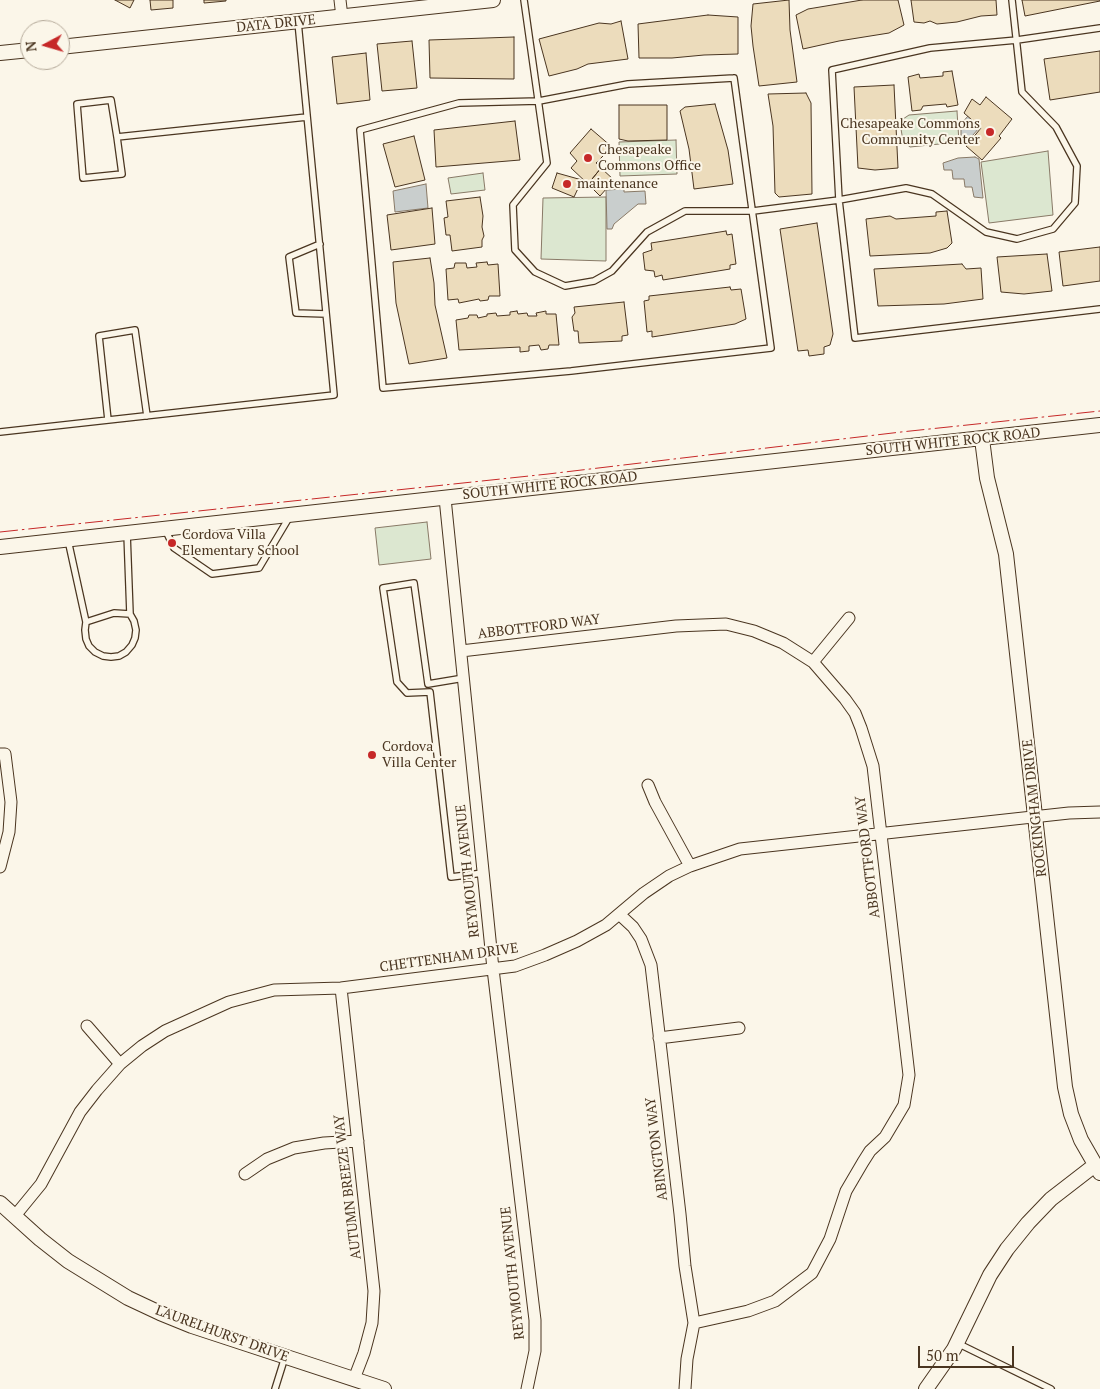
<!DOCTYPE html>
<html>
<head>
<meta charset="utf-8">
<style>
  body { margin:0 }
  #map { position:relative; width:1100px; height:1389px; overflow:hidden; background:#fbf6e9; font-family:"PT Serif",serif }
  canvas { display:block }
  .north { position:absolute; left:20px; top:20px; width:50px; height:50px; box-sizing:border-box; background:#fbf6e9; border:1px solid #b4a999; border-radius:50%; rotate:264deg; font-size:14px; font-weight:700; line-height:20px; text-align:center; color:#4a3520 }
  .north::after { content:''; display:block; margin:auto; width:18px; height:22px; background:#c62828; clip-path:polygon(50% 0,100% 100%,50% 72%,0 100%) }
  .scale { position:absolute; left:918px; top:1346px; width:96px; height:22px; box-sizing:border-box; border:2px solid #4a3520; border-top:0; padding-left:6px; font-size:15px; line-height:18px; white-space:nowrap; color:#4a3520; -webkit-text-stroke:4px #fbf6e9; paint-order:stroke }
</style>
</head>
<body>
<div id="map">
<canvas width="1100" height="1389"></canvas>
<div class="north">N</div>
<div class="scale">50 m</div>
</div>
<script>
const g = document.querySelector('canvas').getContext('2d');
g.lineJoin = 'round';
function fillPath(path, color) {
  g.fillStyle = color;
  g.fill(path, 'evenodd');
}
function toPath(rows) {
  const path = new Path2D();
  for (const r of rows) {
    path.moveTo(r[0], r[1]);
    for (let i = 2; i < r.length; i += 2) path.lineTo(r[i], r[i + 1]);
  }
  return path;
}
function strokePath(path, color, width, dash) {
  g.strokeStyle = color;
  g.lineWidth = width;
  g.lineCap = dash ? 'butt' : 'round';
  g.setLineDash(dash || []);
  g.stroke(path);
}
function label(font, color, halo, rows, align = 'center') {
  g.font = font + ' "PT Serif",serif';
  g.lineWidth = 4;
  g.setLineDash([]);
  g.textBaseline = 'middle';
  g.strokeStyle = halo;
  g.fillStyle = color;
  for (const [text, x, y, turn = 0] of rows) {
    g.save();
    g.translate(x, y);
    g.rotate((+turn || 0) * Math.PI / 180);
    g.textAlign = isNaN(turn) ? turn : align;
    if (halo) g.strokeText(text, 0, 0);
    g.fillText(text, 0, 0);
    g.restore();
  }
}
const green = toPath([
  [957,111,959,142,910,147,903,141,900,123,903,119,909,115,957,111],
  [676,140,677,174,620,176,619,142,676,140],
  [1048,151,1053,215,989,223,981,162,1048,151],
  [483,173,485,190,451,194,448,178,483,173],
  [606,197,606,261,541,259,543,198,606,197],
  [427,522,431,559,379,565,375,528,427,522]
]);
fillPath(green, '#dce7d0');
strokePath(green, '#887966', 1);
const water = toPath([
  [968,116,980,127,965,144,961,142,961,124,968,116],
  [975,157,979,159,983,198,974,197,972,187,965,187,964,179,953,179,952,170,944,170,943,163,958,158,975,157],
  [426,184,428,208,395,212,393,191,426,184],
  [624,189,624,192,645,191,646,204,638,204,614,224,612,229,607,229,606,190,624,189]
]);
fillPath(water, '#c9cecd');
strokePath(water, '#887966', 1);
const building = toPath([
  [115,0,134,0,130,8,115,0],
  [150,0,173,0,173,8,151,10,150,0],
  [204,0,226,0,226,1,204,3,204,0],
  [789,0,790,30,797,82,759,86,753,46,751,26,753,4,789,0],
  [862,0,898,0,904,25,889,33,839,41,803,49,796,15,808,9,862,0],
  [911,0,996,0,997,15,981,16,957,22,937,24,930,21,924,23,914,22,911,0],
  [1022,0,1100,0,1100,1,1025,16,1022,0],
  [708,15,738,17,738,54,704,55,672,58,639,58,638,24,708,15],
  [621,21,628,59,588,64,577,69,549,76,539,39,599,23,611,24,621,21],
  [514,37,514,79,430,78,429,40,514,37],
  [412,41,417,88,382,91,377,44,412,41],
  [1100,51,1100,92,1050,100,1044,59,1100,51],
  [366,53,370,100,337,104,332,57,366,53],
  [952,71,958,105,947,107,946,104,923,106,921,110,912,111,908,77,919,74,920,78,943,76,943,72,952,71],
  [894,85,898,168,875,170,858,168,854,87,894,85],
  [806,93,811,103,812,194,779,197,775,193,773,126,768,94,806,93],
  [986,97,1012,119,999,136,1001,138,982,160,966,146,981,128,964,113,972,99,980,105,986,97],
  [715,104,728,150,733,184,694,189,689,149,680,111,685,107,715,104],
  [619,105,667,105,667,140,628,141,619,139,619,105],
  [515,121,520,160,436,167,434,130,515,121],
  [591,129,612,147,596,163,601,168,588,184,571,168,577,161,570,153,591,129],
  [414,136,425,180,395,187,383,144,414,136],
  [601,168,614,180,600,196,588,184,601,168],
  [557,173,582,180,574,197,552,188,557,173],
  [480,197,483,216,482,227,484,236,482,240,482,247,452,251,450,235,446,235,444,218,448,217,446,201,480,197],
  [432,208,435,244,391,250,387,215,432,208],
  [947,211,952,243,947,248,930,253,870,256,866,219,890,216,896,219,936,216,936,212,947,211],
  [817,223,833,334,830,345,824,347,824,354,809,356,808,350,798,351,780,229,817,223],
  [726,231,727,235,732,234,736,264,730,265,730,269,663,280,662,275,655,277,654,271,645,270,643,253,652,250,651,243,726,231],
  [1100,247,1100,281,1063,286,1059,252,1100,247],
  [1047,254,1052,291,1024,294,1001,292,997,257,1047,254],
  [430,258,434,283,435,305,447,358,409,364,396,303,393,262,430,258],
  [487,262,488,265,498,264,500,296,489,296,488,300,480,301,479,299,459,303,458,299,448,300,446,269,454,268,455,263,466,263,467,268,477,267,476,263,487,262],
  [962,264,966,269,981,268,983,299,944,304,878,306,874,269,962,264],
  [730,287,731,290,741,289,746,319,735,324,652,337,652,331,647,332,644,301,649,300,649,296,730,287],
  [624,302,628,335,622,336,622,341,579,343,578,331,574,331,572,317,575,313,574,307,624,302],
  [517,311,518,314,527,313,528,316,537,316,536,313,546,311,546,314,556,314,559,345,549,345,548,349,541,350,539,345,529,346,529,351,520,352,520,347,459,350,456,320,468,318,469,315,477,315,478,318,487,316,487,314,496,313,497,316,510,315,510,312,517,311]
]);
fillPath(building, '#ecdcbc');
strokePath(building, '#4a3520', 1);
const service = toPath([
  [524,0,547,163,513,205,515,250,535,272,565,286,594,281,612,271,647,232,685,211,753,211,839,200,906,188,932,194,986,232,1017,239,1053,229,1075,203,1077,166,1056,127,1022,92,1012,0],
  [1100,28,1017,40,930,48,832,70,839,200,855,338,1100,309],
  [734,78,771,348,571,371,383,388,360,130,459,103,539,101,628,84,734,78],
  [117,137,122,174,83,178,77,104,111,100,117,137,307,117],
  [320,244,289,257,296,313,326,314],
  [108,420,99,336,135,330,147,416],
  [0,432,334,395,298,22],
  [165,529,174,548,212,574,259,568,290,516],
  [68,540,86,622,85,630,86,639,89,646,95,652,103,656,111,657,119,656,126,652,132,645,135,638,136,630,134,621,130,614,127,533],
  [86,622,114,613,130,614],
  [464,678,428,684,414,583,383,588,397,682,407,693,430,692,451,877,483,873],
  [957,1343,1051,1389],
  [275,1389,285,1357]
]);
const minor = toPath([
  [340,0,342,17],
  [445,498,493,969,535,1320,535,1351,527,1389],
  [461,651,676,626,726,624,754,631,783,643,813,662,845,699,855,713,861,728,873,766,909,1075,904,1105,885,1137,870,1151,863,1162,846,1191,830,1239,812,1273,775,1301,748,1311,694,1323],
  [813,662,849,618],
  [0,754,5,754,11,802,9,832,0,867],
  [648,785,655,802,690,866],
  [619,914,633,927,641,939,651,965,680,1214,685,1266,694,1323,687,1359,685,1389],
  [341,988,374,1291,372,1323,364,1353,354,1379],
  [87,1026,120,1064],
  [659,1038,739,1028],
  [245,1174,267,1159,294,1148,324,1143,358,1141],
  [14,1217,41,1184,80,1112,97,1090,120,1064,142,1046,165,1031,229,1002,274,990,341,988,515,966,545,955,577,941,606,925,644,893,669,876,690,866,740,849,1069,813,1100,812]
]);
const tertiary = toPath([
  [60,47,493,0],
  [0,53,30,50],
  [982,439,987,478,1006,554,1065,1087,1071,1114,1081,1140,1100,1173],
  [0,547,1100,425],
  [0,1203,40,1239,68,1261,128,1298,160,1313,192,1326,384,1389],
  [926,1389,954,1349,990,1275,1007,1249,1028,1223,1051,1199,1095,1165]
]);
strokePath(service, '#4a3520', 8);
strokePath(minor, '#4a3520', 13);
strokePath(tertiary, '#4a3520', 16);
strokePath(service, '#fbf6e9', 5.5);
strokePath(minor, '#fbf6e9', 11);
strokePath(tertiary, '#fbf6e9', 14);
strokePath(toPath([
  [0,532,548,474,901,432,1100,411]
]), '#c62828', 1, [18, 4, 2.5, 4]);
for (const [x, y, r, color] of [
  [990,132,5,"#c62828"],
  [588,158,5,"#c62828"],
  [567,184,5,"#c62828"],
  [172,543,5,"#c62828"],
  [372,755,5,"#c62828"]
]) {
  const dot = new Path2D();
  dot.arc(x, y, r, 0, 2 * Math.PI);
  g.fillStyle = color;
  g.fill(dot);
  strokePath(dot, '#fbf6e9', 2);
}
label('14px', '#4a3520', '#fbf6e9', [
  ["DATA DRIVE",276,24,-6],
  ["SOUTH WHITE ROCK ROAD",953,442,-6],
  ["SOUTH WHITE ROCK ROAD",550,486,-6],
  ["ABBOTTFORD WAY",539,627,-7],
  ["ROCKINGHAM DRIVE",1035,808,-96],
  ["ABBOTTFORD WAY",868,857,-97],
  ["REYMOUTH AVENUE",468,871,-96],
  ["CHETTENHAM DRIVE",449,958,-8],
  ["ABINGTON WAY",657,1149,-97],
  ["AUTUMN BREEZE WAY",348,1187,-97],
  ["REYMOUTH AVENUE",513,1273,-96],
  ["LAURELHURST DRIVE",222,1334,20]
]);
label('14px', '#4a3520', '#fbf6e9', [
  ["Chesapeake Commons",980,124,"right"],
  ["Community Center",980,140,"right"],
  ["Chesapeake",598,150],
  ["Commons Office",598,166],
  ["maintenance",577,184],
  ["Cordova Villa",182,535],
  ["Elementary School",182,551],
  ["Cordova",382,747],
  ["Villa Center",382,763]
], 'left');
</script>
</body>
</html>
